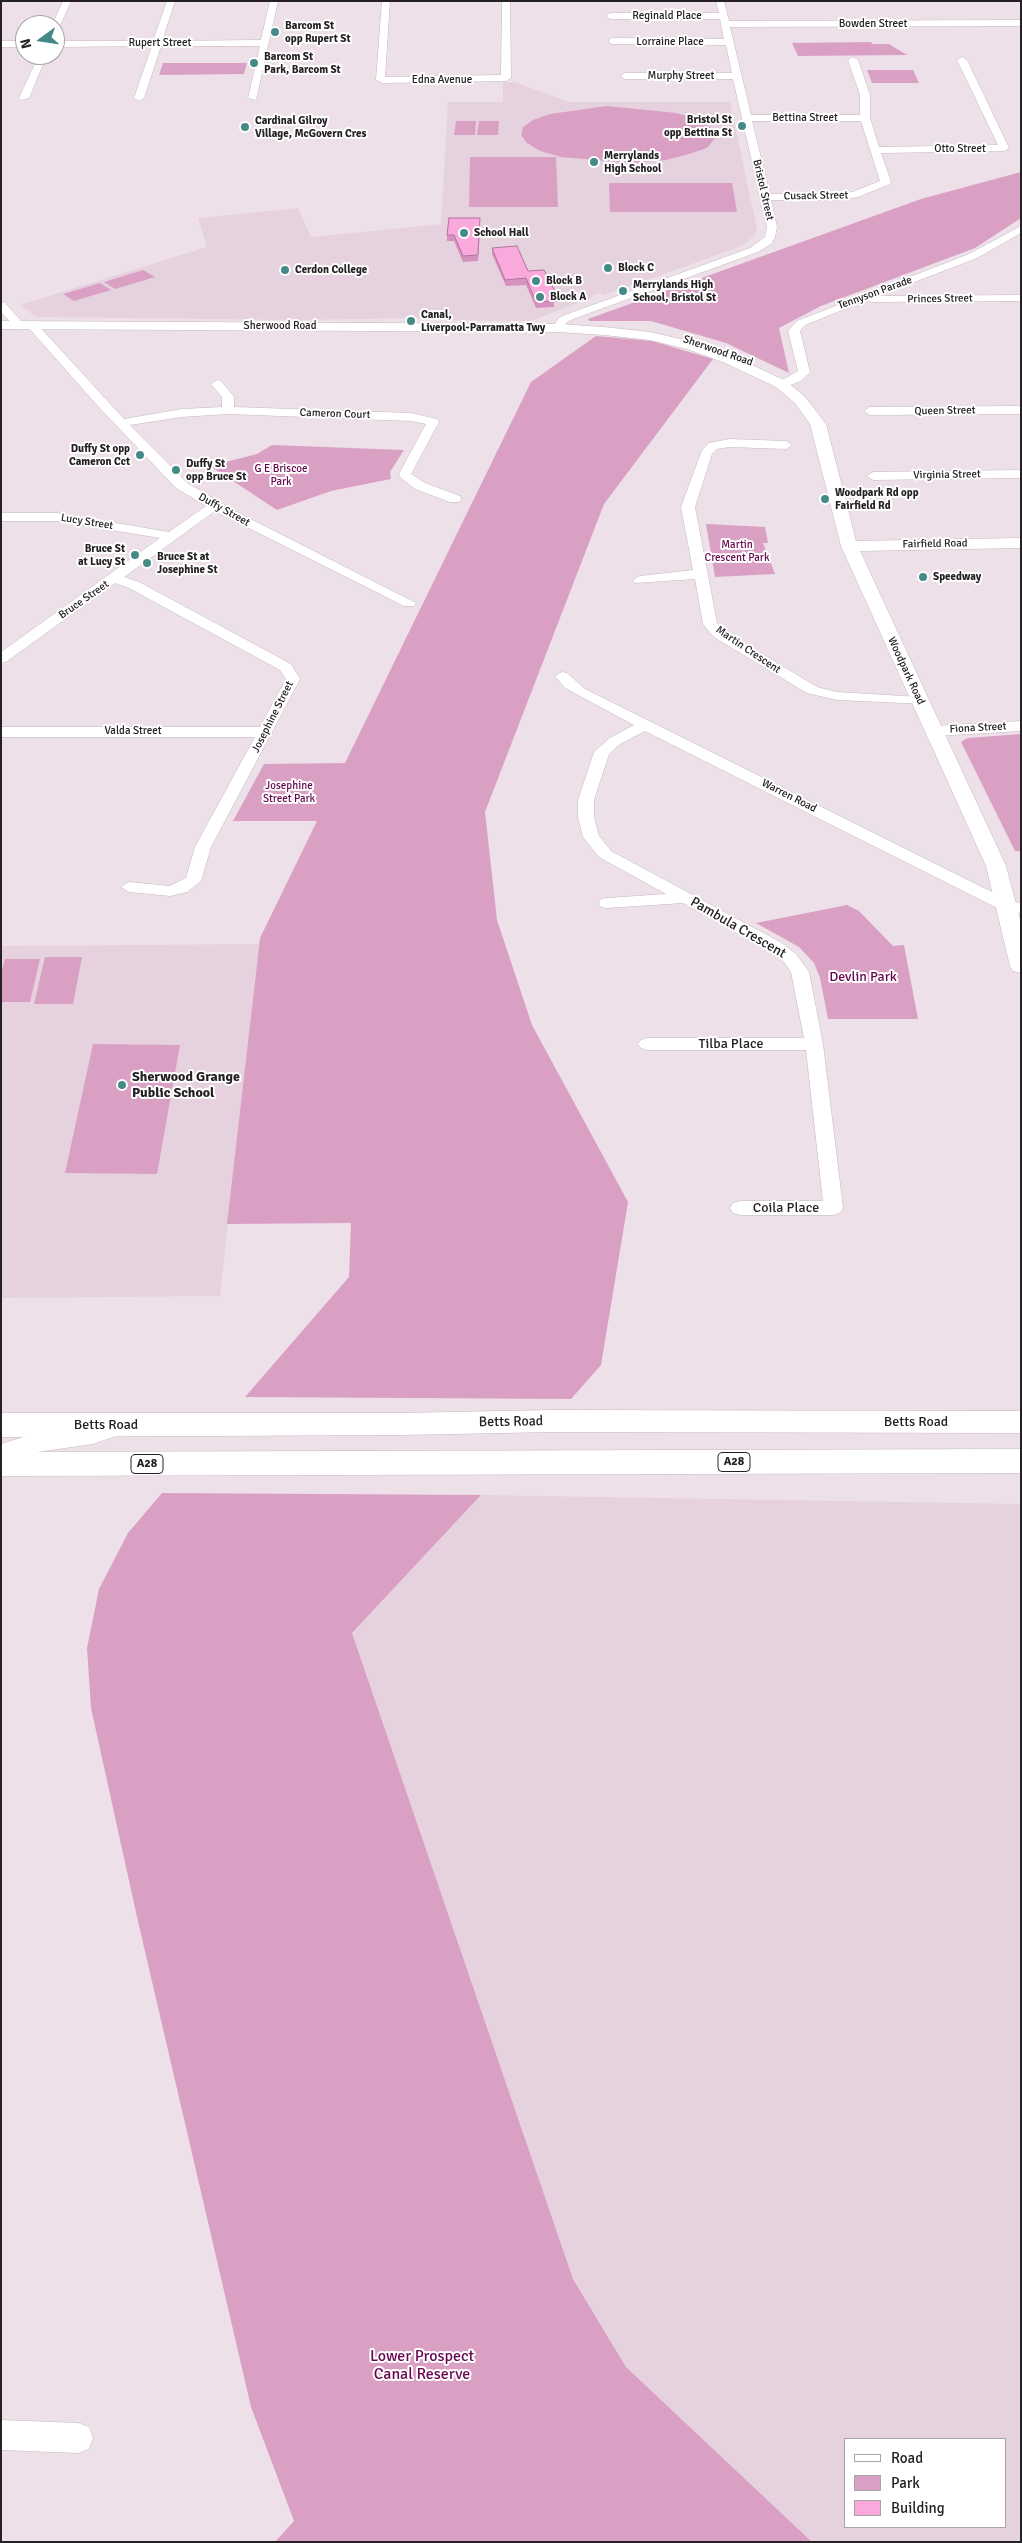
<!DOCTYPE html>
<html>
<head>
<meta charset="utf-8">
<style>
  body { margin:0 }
  #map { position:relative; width:1022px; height:2543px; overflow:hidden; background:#ede0e8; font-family:Signika,sans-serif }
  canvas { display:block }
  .frame { position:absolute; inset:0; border:2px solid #242023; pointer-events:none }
  .legend { position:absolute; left:844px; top:2438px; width:162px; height:90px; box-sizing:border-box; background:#fff; border:1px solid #a7a6a7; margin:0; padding:6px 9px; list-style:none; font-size:15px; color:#242023 }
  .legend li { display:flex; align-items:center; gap:10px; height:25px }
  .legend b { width:25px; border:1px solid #a7a6a7 }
  .north { position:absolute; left:15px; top:15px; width:50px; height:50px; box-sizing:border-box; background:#fff; border:1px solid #a7a6a7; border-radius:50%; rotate:256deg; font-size:14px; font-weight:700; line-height:20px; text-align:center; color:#242023 }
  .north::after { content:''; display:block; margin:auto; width:18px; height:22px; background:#448b88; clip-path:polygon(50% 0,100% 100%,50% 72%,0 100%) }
</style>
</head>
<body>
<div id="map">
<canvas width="1022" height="2543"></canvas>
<div class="frame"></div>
<ul class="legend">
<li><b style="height:6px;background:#fff"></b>Road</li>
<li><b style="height:14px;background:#daa0c4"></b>Park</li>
<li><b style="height:14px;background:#faa9dd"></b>Building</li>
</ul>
<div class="north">N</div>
</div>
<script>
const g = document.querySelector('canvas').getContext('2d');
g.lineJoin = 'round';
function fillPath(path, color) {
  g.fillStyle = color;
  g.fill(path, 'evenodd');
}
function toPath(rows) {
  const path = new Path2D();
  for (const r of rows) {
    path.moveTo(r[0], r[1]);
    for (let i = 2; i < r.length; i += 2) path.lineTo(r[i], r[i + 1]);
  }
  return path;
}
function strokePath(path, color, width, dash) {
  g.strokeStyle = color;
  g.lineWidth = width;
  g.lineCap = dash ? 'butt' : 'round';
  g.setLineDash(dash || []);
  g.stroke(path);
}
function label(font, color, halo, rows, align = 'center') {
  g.font = font + ' Signika,sans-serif';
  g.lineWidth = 4;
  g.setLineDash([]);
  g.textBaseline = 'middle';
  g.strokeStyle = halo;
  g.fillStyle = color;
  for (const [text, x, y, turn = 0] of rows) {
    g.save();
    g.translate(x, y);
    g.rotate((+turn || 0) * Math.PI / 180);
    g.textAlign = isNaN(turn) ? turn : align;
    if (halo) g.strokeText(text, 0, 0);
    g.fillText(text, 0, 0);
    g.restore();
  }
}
fillPath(toPath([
  [515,82,569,102,730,102,757,229,754,236,742,246,622,289,604,295,600,293,591,296,593,297,531,321,438,320,429,318,296,320,36,317,20,305,207,247,198,218,298,208,311,237,441,224,448,102,503,102,503,83],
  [259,944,220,1296,1,1298,1,946],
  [481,1495,1021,1504,1021,2542,812,2542,626,2367,573,2279,352,1633],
  [846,2439,1006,2439,1006,2527,846,2527]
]), '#e6d2de');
fillPath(toPath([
  [871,42,872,44,889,44,907,55,798,56,792,43],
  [163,63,247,63,244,74,159,75],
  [867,70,913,70,919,83,872,83],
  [607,106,676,113,702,120,711,128,715,138,707,148,689,154,666,160,630,163,561,157,540,151,527,143,521,135,523,127,533,120,550,114],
  [456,121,476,121,475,135,454,135],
  [479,121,499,121,498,135,477,135],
  [470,157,556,157,558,207,469,207],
  [1021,172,1021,218,975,248,821,306,779,328,789,373,726,343,651,321,589,321,588,319,921,199],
  [609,183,732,183,737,212,610,212],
  [143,270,155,277,115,289,104,282],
  [100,283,111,290,74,301,63,294],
  [596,336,652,341,713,359,604,504,485,812,497,920,532,1025,628,1202,601,1365,571,1399,245,1397,349,1277,351,1223,227,1224,260,938,317,821,233,821,264,764,345,763,531,382],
  [272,445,404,450,390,472,391,479,331,491,277,510,210,466,257,454],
  [706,524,765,527,768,543,763,543,775,574,715,577],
  [1021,734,1021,851,1015,851,961,742,968,738],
  [847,905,859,911,893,946,904,945,918,1019,828,1019,820,978,814,963,799,947,756,923],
  [45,957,82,957,73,1004,34,1004],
  [5,959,40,959,30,1002,1,1002,1,973],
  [93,1044,180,1045,157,1174,65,1173],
  [162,1493,481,1495,352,1633,573,2279,626,2367,812,2542,275,2542,294,2521,251,2407,137,1917,91,1708,87,1648,99,1589,128,1533]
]), '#daa0c4');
const minor = toPath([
  [63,1,71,1,59,28,55,31,55,25,52,25,63,1],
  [167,1,175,1,162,41,261,40,270,1,278,1,256,100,248,98,260,46,161,46,144,98,139,101,134,98,152,46,55,47,55,41,153,41,167,1],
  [382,1,390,1,385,77,501,75,502,1,510,1,511,78,506,81,383,83,376,80,382,1],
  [716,1,724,1,729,21,1021,20,1021,26,730,27,751,115,860,115,860,95,848,60,853,57,858,60,870,95,870,118,879,147,998,145,957,60,962,57,967,60,1009,148,1004,151,881,153,891,182,890,184,858,197,840,200,771,200,777,227,775,237,771,244,758,252,573,319,567,322,562,330,554,330,552,328,559,318,565,315,750,248,765,237,767,227,733,79,625,79,620,76,625,73,732,73,726,45,612,44,608,41,612,38,724,39,720,19,610,19,606,16,610,13,719,13,716,1],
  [752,121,861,121,880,181,852,192,840,194,770,194,752,121],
  [1,41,25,41,25,47,1,47,1,41],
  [39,55,47,55,29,98,21,100,19,98,39,55],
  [1021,226,1021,233,977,258,878,296,1021,295,1021,301,872,302,867,300,805,325,800,331,810,372,801,381,785,387,777,387,775,384,798,371,788,331,797,321,969,254,1021,226],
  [1,302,5,303,23,323,23,327,15,327,1,312,1,302],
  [32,322,36,323,124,419,182,409,222,407,222,397,211,384,217,380,221,381,234,397,234,407,411,413,437,419,439,422,411,474,425,483,460,496,461,499,460,502,450,502,415,489,400,477,399,474,426,424,411,421,228,414,182,417,130,425,186,482,227,507,416,603,414,606,404,606,215,511,124,577,139,582,291,664,300,679,211,847,201,881,187,892,170,896,129,892,121,887,129,882,170,886,186,878,195,847,255,737,1,737,1,727,260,727,286,679,280,670,129,588,115,583,6,662,1,663,1,652,160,538,57,521,1,521,1,513,57,513,169,532,206,506,176,488,97,405,28,327,26,325,32,322],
  [1021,406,1021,414,870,415,864,411,870,407,1021,406],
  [730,439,786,441,792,445,786,449,730,447,717,449,712,454,695,507,717,623,724,631,817,687,837,692,920,697,927,701,925,704,837,700,807,693,714,637,703,624,695,579,635,583,633,580,640,576,693,570,681,507,702,450,709,443,730,439],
  [1021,470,1021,478,873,480,867,476,873,472,1021,470],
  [562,672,567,673,585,689,1010,901,1021,903,1021,913,999,909,645,731,620,744,609,754,594,800,594,817,599,836,611,851,780,942,796,954,809,972,823,1044,843,1208,840,1213,833,1215,740,1215,733,1213,730,1208,733,1203,740,1201,823,1201,806,1050,647,1050,641,1048,638,1044,641,1040,647,1038,804,1038,791,972,784,962,768,950,683,903,607,908,601,907,599,903,601,899,607,898,666,894,599,857,583,837,578,817,578,800,594,752,610,738,634,725,565,688,555,676,562,672],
  [1021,721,1021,731,934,736,926,731,934,726,1021,721],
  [111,1421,119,1423,122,1429,119,1435,93,1444,30,1453,16,1456,9,1464,1,1467,1,1444,30,1435,91,1428,111,1421],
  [1,2420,78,2423,89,2427,93,2438,89,2449,78,2453,1,2450,1,2420]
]);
const major = toPath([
  [1,321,558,324,604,327,650,332,697,343,733,356,786,381,805,397,826,424,856,541,1021,538,1021,548,860,551,1006,866,1021,923,1021,973,1013,971,1010,966,986,866,841,546,810,424,795,403,776,387,723,362,687,349,650,340,604,335,558,332,1,329,1,321]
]);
const highway = toPath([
  [553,1410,1021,1411,1021,1433,553,1432,401,1435,1,1437,1,1413,401,1413,553,1410],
  [1021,1449,1021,1473,1,1476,1,1452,1021,1449]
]);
strokePath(minor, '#c5b9c0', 1);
strokePath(major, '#c5b9c0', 1);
strokePath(highway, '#c5b9c0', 1);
fillPath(minor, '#fff');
fillPath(major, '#fff');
fillPath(highway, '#fff');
fillPath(toPath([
  [480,224,478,261,463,262,454,241,447,241,447,235],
  [492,248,528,271,557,302,554,302,554,307,536,308,526,285,506,286,492,254]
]), '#d791be');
fillPath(toPath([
  [557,295,557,302,554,302,552,296]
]), '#af769b');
const building = toPath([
  [449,218,480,218,478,255,463,256,454,235,447,235,449,218],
  [517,246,528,271,544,270,557,295,552,296,554,301,536,302,526,278,505,280,492,248,517,246]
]);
fillPath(building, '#faa9dd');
strokePath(building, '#af769b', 1);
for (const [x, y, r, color] of [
  [275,32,5,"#448b88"],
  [254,63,5,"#448b88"],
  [742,126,5,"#448b88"],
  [245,127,5,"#448b88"],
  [594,162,5,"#448b88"],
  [464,233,5,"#448b88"],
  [608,268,5,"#448b88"],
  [285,270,5,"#448b88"],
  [536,281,5,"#448b88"],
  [623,291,5,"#448b88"],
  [540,297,5,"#448b88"],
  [411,321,5,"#448b88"],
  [140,455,5,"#448b88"],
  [176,470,5,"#448b88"],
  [825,499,5,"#448b88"],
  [135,555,5,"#448b88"],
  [147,563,5,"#448b88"],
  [923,577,5,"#448b88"],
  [122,1085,5,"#448b88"]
]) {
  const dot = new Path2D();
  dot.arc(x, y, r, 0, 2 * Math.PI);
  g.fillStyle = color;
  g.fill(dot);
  strokePath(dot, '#fff', 2);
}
label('11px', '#242023', '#fff', [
  ["Reginald Place",667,16],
  ["Bowden Street",873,24],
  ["Lorraine Place",670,42],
  ["Rupert Street",160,43],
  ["Murphy Street",681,76],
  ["Edna Avenue",442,80],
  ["Bettina Street",805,118],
  ["Otto Street",960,149],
  ["Bristol Street",763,190,77],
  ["Cusack Street",816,196,-1],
  ["Tennyson Parade",875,293,-20],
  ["Princes Street",940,299,-1],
  ["Sherwood Road",280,326],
  ["Sherwood Road",718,351,19],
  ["Queen Street",945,411,-1],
  ["Cameron Court",335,414,2],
  ["Virginia Street",947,475,-1],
  ["Duffy Street",224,510,29],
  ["Lucy Street",87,522,9],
  ["Fairfield Road",935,544,-1],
  ["Bruce Street",84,600,-35],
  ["Martin Crescent",748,650,34],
  ["Woodpark Road",906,671,65],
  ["Josephine Street",273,717,-63],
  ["Fiona Street",978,728,-3],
  ["Valda Street",133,731],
  ["Warren Road",789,796,27]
]);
label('bold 11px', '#242023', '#fff', [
  ["Barcom St",285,26],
  ["opp Rupert St",285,39],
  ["Barcom St",264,57],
  ["Park, Barcom St",264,70],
  ["Bristol St",732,120,"right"],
  ["opp Bettina St",732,133,"right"],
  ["Cardinal Gilroy",255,121],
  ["Village, McGovern Cres",255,134],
  ["Merrylands",604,156],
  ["High School",604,169],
  ["School Hall",474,233],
  ["Block C",618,268],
  ["Cerdon College",295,270],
  ["Block B",546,281],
  ["Merrylands High",633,285],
  ["School, Bristol St",633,298],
  ["Block A",550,297],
  ["Canal,",421,315],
  ["Liverpool-Parramatta Twy",421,328],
  ["Duffy St opp",130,449,"right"],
  ["Cameron Cct",130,462,"right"],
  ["Duffy St",186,464],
  ["opp Bruce St",186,477],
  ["Woodpark Rd opp",835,493],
  ["Fairfield Rd",835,506],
  ["Bruce St",125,549,"right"],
  ["at Lucy St",125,562,"right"],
  ["Bruce St at",157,557],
  ["Josephine St",157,570],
  ["Speedway",933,577]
], 'left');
label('11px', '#670650', '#fff', [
  ["G E Briscoe",281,469],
  ["Park",281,482],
  ["Martin",737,545],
  ["Crescent Park",737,558],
  ["Josephine",289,786],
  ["Street Park",289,799]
]);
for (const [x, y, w] of [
  [734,1462,32],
  [147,1464,32]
]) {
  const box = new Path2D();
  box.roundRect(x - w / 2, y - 9.5, w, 19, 4);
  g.fillStyle = '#fff';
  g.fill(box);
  strokePath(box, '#242023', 1);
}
label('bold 12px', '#242023', null, [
  ["A28",734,1462],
  ["A28",147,1464]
]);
label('14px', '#242023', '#fff', [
  ["Pambula Crescent",738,928,30],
  ["Tilba Place",731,1044],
  ["Coila Place",786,1208],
  ["Betts Road",511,1422,-1],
  ["Betts Road",916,1422],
  ["Betts Road",106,1425]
]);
label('14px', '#670650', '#fff', [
  ["Devlin Park",863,977]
]);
label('bold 14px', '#242023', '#fff', [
  ["Sherwood Grange",132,1077],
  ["Public School",132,1093]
], 'left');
label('16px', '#670650', '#fff', [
  ["Lower Prospect",422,2357],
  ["Canal Reserve",422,2375]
]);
</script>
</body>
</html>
